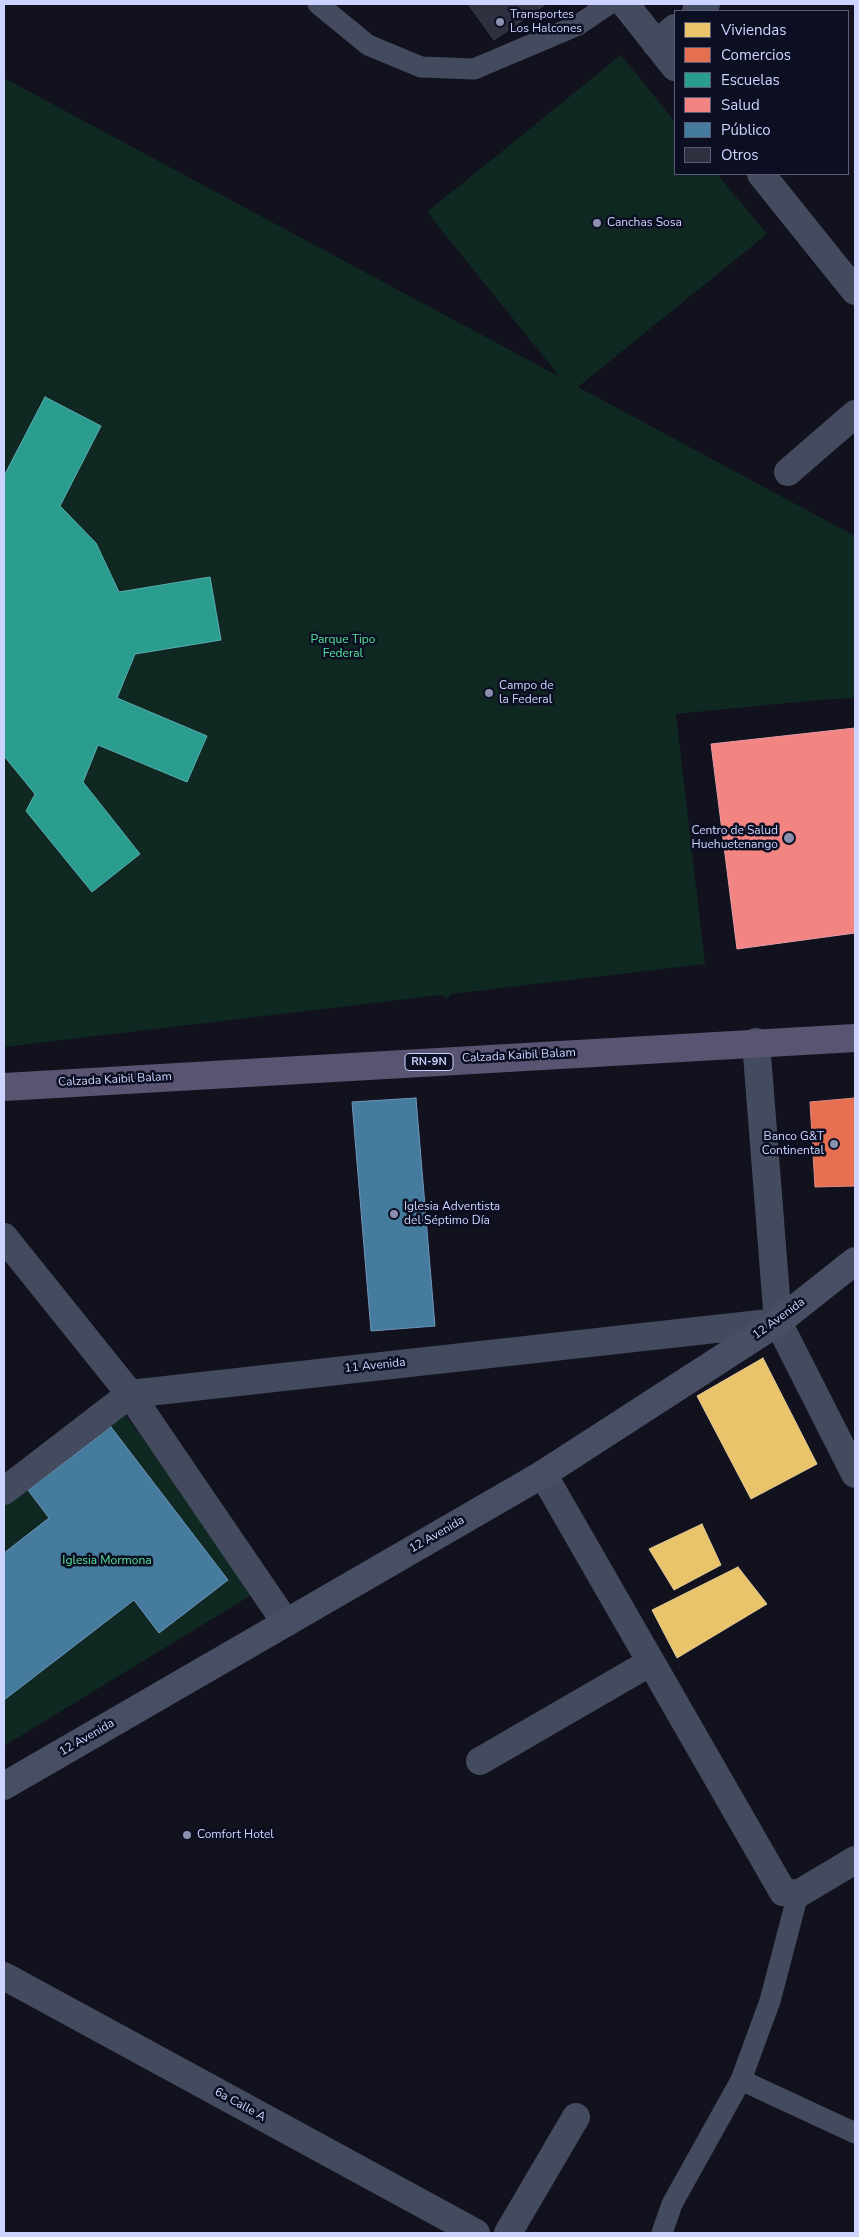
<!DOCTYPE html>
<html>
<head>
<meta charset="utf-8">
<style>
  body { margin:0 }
  #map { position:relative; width:859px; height:2237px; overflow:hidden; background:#11121d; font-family:"Nunito Sans",sans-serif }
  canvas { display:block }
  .frame { position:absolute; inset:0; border:5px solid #cdd4ff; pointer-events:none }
  .legend { position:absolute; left:674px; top:10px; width:175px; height:165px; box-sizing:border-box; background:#0c0e22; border:1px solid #595d7a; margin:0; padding:6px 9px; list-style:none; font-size:15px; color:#cdd4ff }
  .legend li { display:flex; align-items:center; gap:10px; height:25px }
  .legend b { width:25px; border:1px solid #595d7a }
</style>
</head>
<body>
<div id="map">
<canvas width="859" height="2237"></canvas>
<div class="frame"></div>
<ul class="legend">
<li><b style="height:14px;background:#e9c46a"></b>Viviendas</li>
<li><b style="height:14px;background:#e76f51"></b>Comercios</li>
<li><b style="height:14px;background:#2a9d8f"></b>Escuelas</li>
<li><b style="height:14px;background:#f28482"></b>Salud</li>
<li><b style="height:14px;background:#457b9d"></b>Público</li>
<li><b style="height:14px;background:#2f303f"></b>Otros</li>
</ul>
</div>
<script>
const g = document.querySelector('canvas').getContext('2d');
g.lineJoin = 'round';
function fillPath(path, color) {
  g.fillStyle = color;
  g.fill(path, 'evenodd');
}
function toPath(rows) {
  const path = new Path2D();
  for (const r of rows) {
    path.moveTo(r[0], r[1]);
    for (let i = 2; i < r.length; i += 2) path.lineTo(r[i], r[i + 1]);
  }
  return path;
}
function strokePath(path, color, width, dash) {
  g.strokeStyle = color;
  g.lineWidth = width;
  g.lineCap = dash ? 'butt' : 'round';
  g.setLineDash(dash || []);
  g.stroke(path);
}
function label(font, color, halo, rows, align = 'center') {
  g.font = font + ' "Nunito Sans",sans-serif';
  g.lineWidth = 5;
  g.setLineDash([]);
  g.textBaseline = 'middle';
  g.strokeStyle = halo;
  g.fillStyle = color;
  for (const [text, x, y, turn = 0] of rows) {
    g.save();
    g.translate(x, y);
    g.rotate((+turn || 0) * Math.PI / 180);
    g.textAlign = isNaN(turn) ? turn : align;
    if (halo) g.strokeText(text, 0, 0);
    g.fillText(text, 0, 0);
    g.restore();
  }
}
fillPath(toPath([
  [621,55,675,122,675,174,717,174,767,234,578,387,855,536,855,698,818,700,676,714,705,964,451,994,447,999,441,995,4,1047,4,78,560,377,427,212],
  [112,1397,258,1591,4,1746,4,1488]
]), '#0f2822');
const homes = toPath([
  [763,1358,817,1464,751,1499,697,1396,763,1358],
  [702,1524,721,1565,674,1590,649,1549,702,1524],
  [738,1567,767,1604,677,1658,652,1610,738,1567]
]);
fillPath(homes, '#e9c46a');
strokePath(homes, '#e1c997', 1);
const shops = toPath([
  [855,1098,855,1186,815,1187,810,1102,855,1098]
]);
fillPath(shops, '#e76f51');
strokePath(shops, '#df8d85', 1);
const schools = toPath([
  [45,397,101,426,60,506,96,543,119,592,210,577,221,640,135,654,117,698,207,736,187,782,98,745,83,782,140,854,92,892,26,811,35,794,4,756,4,476,45,397]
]);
fillPath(schools, '#2a9d8f');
strokePath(schools, '#5baeb1', 1);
const health = toPath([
  [855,728,855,933,737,949,711,744,855,728]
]);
fillPath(health, '#f28482');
strokePath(health, '#e79ca8', 1);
const public = toPath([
  [416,1098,435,1326,371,1331,352,1102,416,1098],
  [111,1427,228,1580,159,1633,134,1600,4,1700,4,1553,49,1518,28,1490,111,1427]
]);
fillPath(public, '#457b9d');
strokePath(public, '#6e96ba', 1);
const building = toPath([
  [468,4,546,4,494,40,468,4]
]);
fillPath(building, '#2f303f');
strokePath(building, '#3b3d51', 1);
strokePath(toPath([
  [318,4,368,45,421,67,474,69,578,25,609,4],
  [741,2080,855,2133],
  [662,2233,672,2204,741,2080,770,2001,798,1894]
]), '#454b5e', 21);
strokePath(toPath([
  [625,4,675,67],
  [696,11,706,4],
  [656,44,675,28],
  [761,174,855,291],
  [788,472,855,414],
  [756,1042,778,1322,855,1474],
  [4,1237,130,1394,286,1623],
  [543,1474,783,1892,798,1894,855,1860],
  [4,1491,130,1394,778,1322],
  [480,1761,651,1662],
  [4,1976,476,2233],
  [508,2233,576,2117]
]), '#454b5e', 28);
strokePath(toPath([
  [4,1786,543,1474,778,1322,855,1261]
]), '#484e64', 28);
strokePath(toPath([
  [4,1087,855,1038]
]), '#585472', 28);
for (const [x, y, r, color] of [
  [500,22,5,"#8b90b0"],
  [597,223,5,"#8b90b0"],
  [489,693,5,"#8b90b0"],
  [789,838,6,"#8b90b0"],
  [834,1144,5,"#8b90b0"],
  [394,1214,5,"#8b90b0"],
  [187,1835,5,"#8b90b0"]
]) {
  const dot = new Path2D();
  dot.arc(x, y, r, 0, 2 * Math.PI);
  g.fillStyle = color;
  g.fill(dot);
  strokePath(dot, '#0c0e22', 2);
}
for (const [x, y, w] of [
  [429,1062,48]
]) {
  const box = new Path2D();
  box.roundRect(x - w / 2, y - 8.5, w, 17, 4);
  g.fillStyle = '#0c0e22';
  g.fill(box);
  strokePath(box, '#cdd4ff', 1);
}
label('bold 11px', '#cdd4ff', null, [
  ["RN-9N",429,1062]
]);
label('12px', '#cdd4ff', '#0c0e22', [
  ["Transportes",510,15],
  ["Los Halcones",510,29],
  ["Canchas Sosa",607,223],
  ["Campo de",499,686],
  ["la Federal",499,700],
  ["Centro de Salud",778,831,"right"],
  ["Huehuetenango",778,845,"right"],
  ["Banco G&T",824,1137,"right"],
  ["Continental",824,1151,"right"],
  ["Iglesia Adventista",404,1207],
  ["del Séptimo Día",404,1221],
  ["Comfort Hotel",197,1835]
], 'left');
label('12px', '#53e59a', '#0c0e22', [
  ["Parque Tipo",343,640],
  ["Federal",343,654],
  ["Iglesia Mormona",107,1561]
]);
label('12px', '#cdd4ff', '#0c0e22', [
  ["Calzada Kaibil Balam",519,1056,-3],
  ["Calzada Kaibil Balam",115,1080,-3],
  ["12 Avenida",779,1319,-36],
  ["11 Avenida",375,1366,-6],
  ["12 Avenida",437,1535,-30],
  ["12 Avenida",87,1738,-30],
  ["6a Calle A",240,2105,29]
]);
</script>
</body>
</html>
